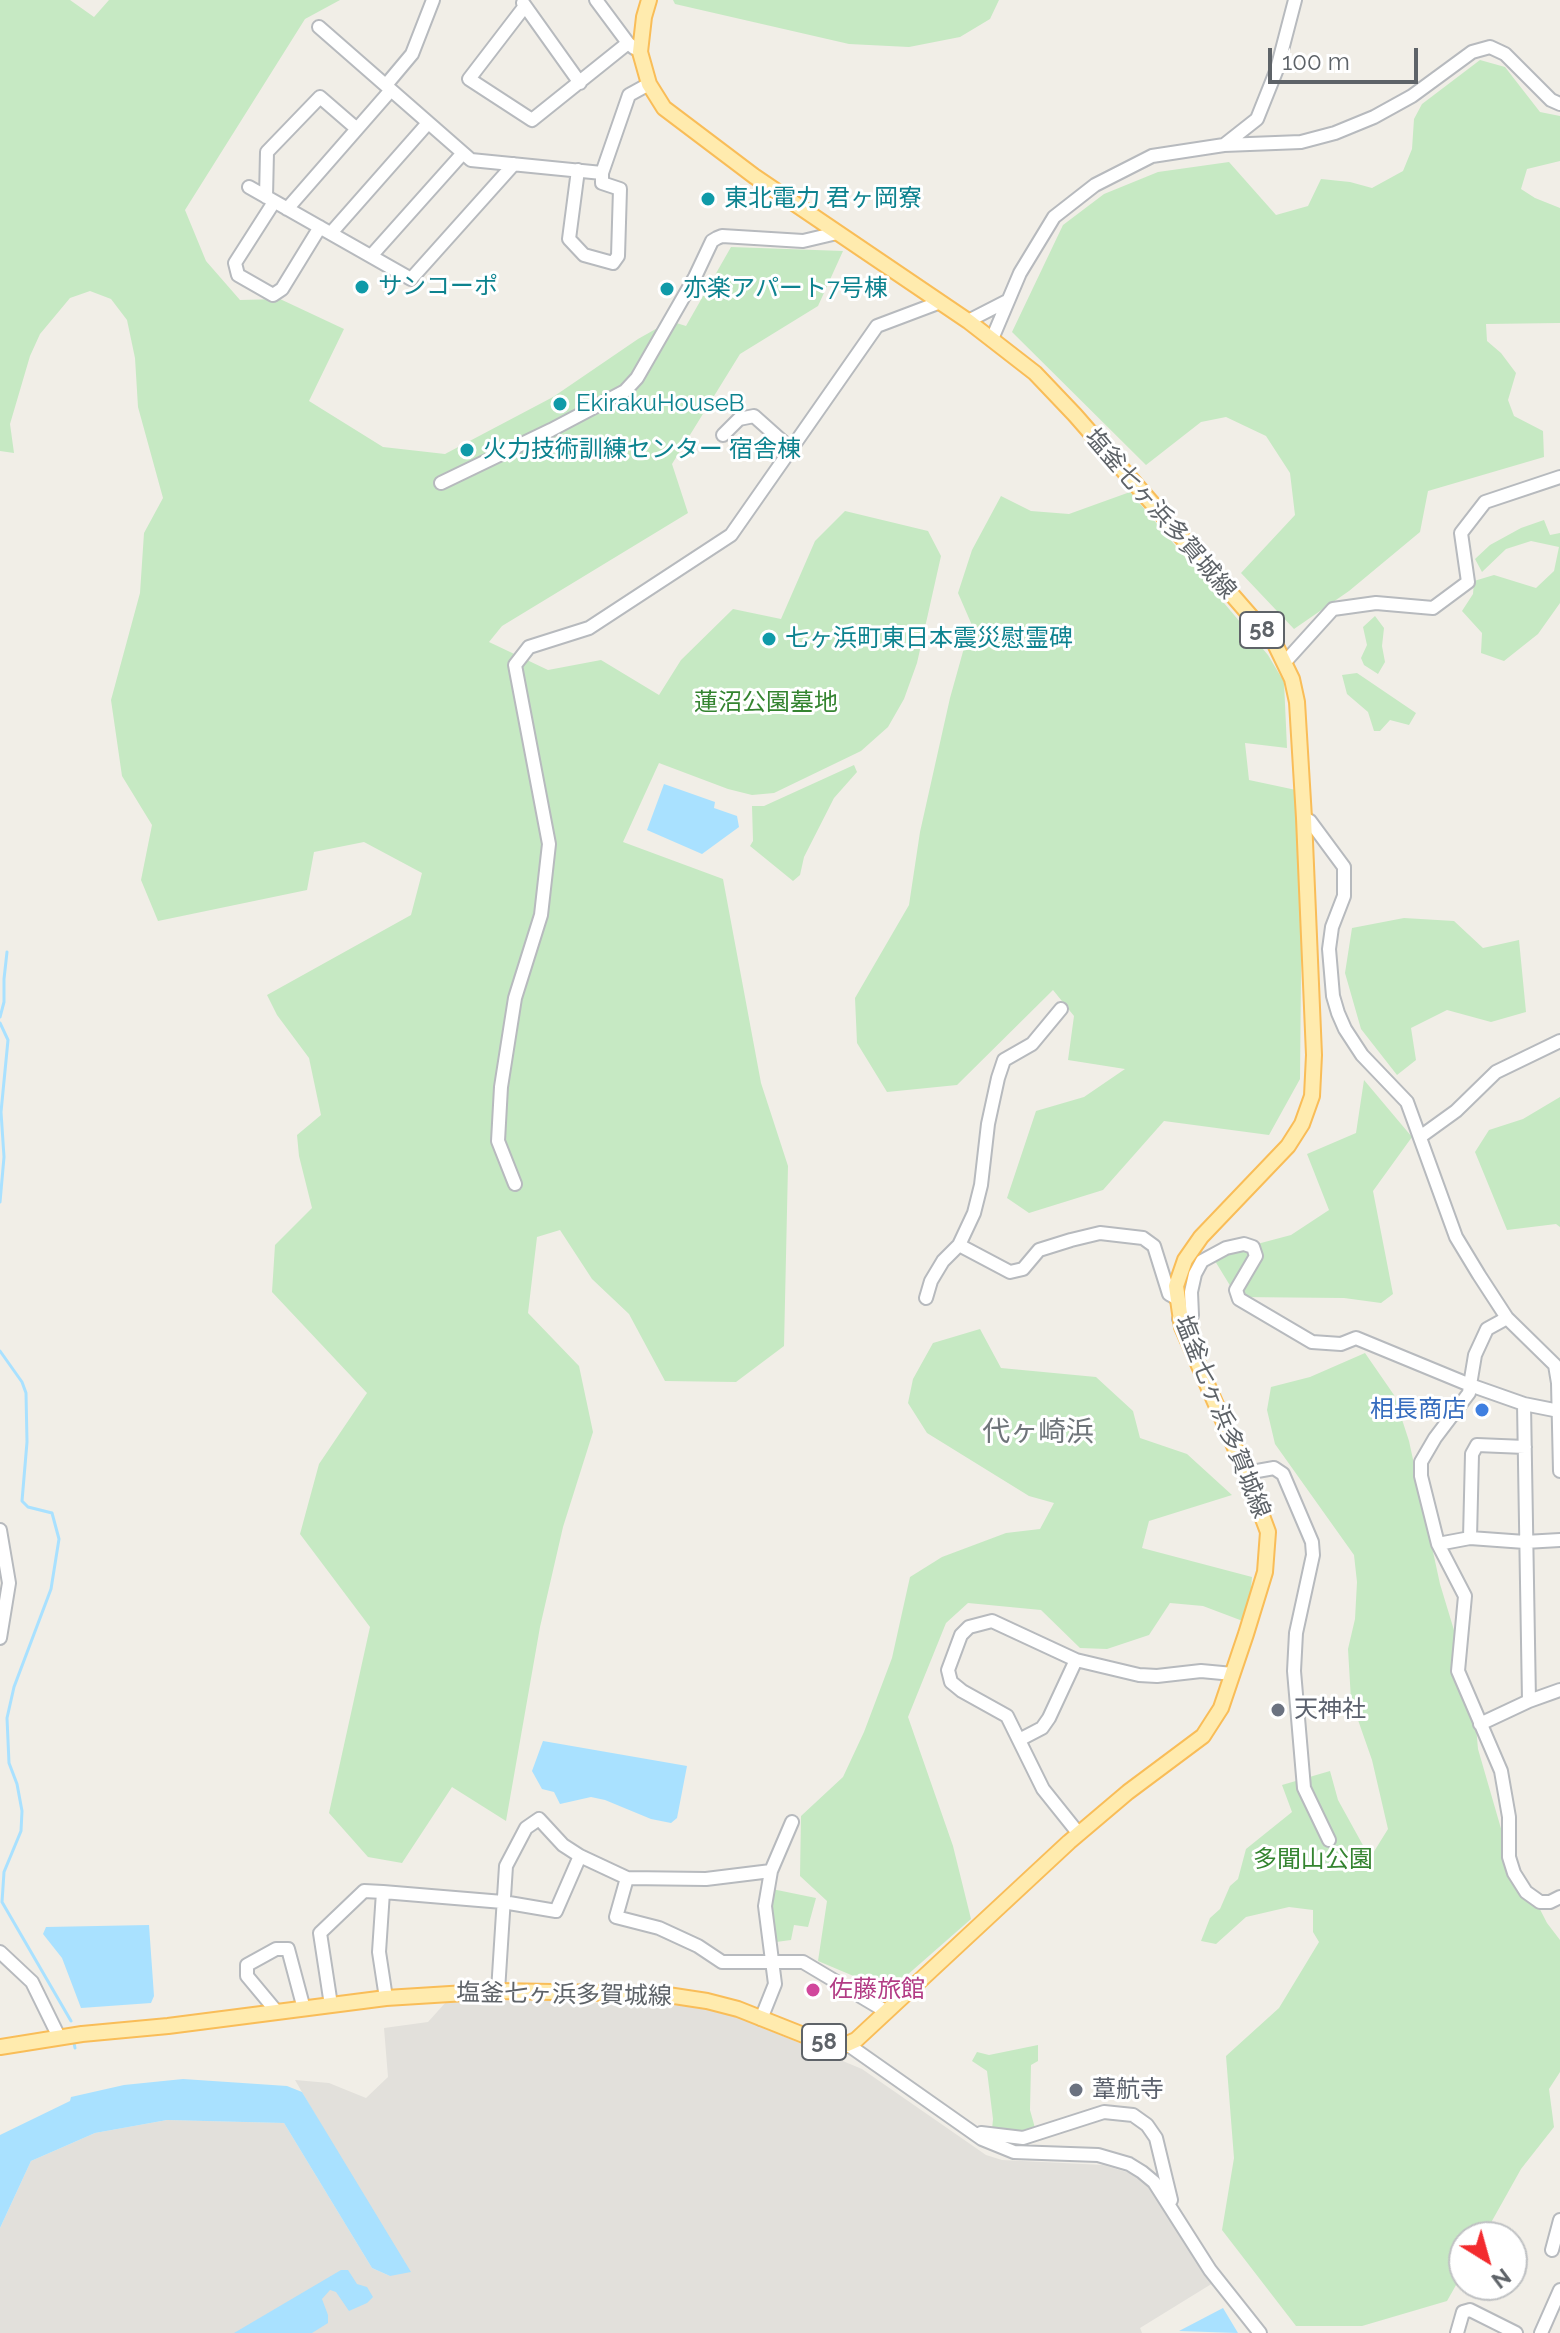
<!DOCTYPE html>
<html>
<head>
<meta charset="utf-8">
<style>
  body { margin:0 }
  #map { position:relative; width:1560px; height:2333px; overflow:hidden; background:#f1eee7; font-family:Raleway,sans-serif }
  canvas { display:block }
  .north { position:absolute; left:1448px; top:2221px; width:80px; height:80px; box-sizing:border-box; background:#fff; border:2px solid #bfc1c3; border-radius:50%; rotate:143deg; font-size:22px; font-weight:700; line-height:32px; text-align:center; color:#5e6368 }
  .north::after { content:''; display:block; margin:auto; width:28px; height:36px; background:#f32b2e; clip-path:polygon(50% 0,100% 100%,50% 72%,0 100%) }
  .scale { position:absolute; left:1268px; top:48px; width:150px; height:36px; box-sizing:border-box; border:4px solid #5e6368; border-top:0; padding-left:10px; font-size:24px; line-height:28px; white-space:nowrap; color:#5e6368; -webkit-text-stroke:6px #fff; paint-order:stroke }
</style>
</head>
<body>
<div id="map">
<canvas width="1560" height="2333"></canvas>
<div class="north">N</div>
<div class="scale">100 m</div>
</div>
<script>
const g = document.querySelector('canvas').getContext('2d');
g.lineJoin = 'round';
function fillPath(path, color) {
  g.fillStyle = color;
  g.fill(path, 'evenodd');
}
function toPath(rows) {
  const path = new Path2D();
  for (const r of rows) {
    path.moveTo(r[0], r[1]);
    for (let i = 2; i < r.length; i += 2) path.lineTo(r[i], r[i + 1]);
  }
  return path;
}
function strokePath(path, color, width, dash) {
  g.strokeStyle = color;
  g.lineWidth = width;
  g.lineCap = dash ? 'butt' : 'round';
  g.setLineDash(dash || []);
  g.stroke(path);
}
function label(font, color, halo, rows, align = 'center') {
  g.font = font + ' Raleway,"Noto Sans JP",sans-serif';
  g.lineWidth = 6;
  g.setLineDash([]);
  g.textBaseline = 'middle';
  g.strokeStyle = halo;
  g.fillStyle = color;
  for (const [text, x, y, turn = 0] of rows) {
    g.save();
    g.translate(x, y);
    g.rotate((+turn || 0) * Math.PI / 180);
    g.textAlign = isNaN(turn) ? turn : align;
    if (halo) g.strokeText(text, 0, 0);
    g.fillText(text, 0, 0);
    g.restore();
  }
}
fillPath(toPath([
  [525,2000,694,2006,737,2017,862,2069,986,2155,1002,2160,1103,2165,1133,2174,1151,2185,1213,2283,1140,2328,1142,2333,0,2333,0,2228,31,2161,95,2133,167,2120,284,2123,372,2268,390,2276,328,2137,295,2080,329,2083,366,2098,388,2077,384,2028,428,2022,446,2002]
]), '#e2e0db');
fillPath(toPath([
  [0,0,70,0,94,17,109,0,340,0,305,19,185,210,206,261,240,300,280,299,344,329,309,401,383,447,445,454,553,397,638,339,670,321,686,326,731,247,843,251,818,306,740,354,672,464,688,513,502,626,489,642,548,670,601,660,659,695,681,660,733,609,781,619,815,541,845,511,928,531,941,556,917,663,904,699,888,727,861,751,774,793,752,795,728,789,659,763,623,842,723,879,761,1083,788,1166,784,1346,736,1382,665,1381,629,1314,592,1279,560,1230,537,1237,528,1313,579,1366,593,1432,563,1527,540,1627,506,1821,452,1787,402,1863,368,1857,329,1813,370,1627,300,1534,319,1464,367,1393,272,1292,275,1245,312,1208,299,1156,297,1135,321,1115,309,1058,277,1015,267,995,411,915,422,873,364,842,314,852,307,890,158,921,141,880,152,825,122,776,111,700,140,593,144,533,163,498,138,407,135,358,127,320,111,299,90,291,70,298,40,334,30,356,10,424,14,453,0,451],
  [673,0,999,0,990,19,960,37,909,47,849,44,675,4],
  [1480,60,1505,67,1540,112,1560,116,1560,161,1527,169,1521,189,1535,198,1560,208,1560,323,1486,324,1487,341,1501,353,1516,373,1508,400,1514,416,1543,431,1544,457,1428,491,1420,532,1349,591,1294,629,1241,573,1295,515,1290,473,1266,436,1226,417,1201,422,1146,465,1012,332,1063,225,1104,194,1158,172,1229,162,1276,215,1308,206,1321,179,1350,182,1372,188,1403,171,1412,149,1414,119,1422,104],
  [1130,492,1268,655,1284,682,1287,748,1245,743,1249,780,1296,790,1302,872,1300,1079,1269,1135,1164,1121,1103,1190,1029,1213,1007,1198,1036,1111,1084,1097,1125,1069,1068,1060,1074,1016,1053,990,957,1085,887,1092,857,1043,855,998,909,905,920,832,950,698,971,623,958,593,972,550,1001,496,1031,511,1069,514],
  [1544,520,1550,535,1560,533,1560,603,1538,634,1504,661,1481,653,1482,633,1462,611,1473,594,1474,581,1494,575,1536,588,1554,571,1559,547,1531,541,1506,549,1482,572,1475,559,1490,545,1521,528],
  [1375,616,1384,628,1382,646,1385,662,1378,674,1364,665,1361,658,1367,645,1363,627],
  [1357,673,1416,713,1409,725,1390,720,1380,731,1374,731,1368,712,1347,694,1342,675],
  [854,765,857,772,834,798,804,857,800,875,793,881,750,846,753,841,752,806,764,806],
  [1404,918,1454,921,1483,948,1519,940,1526,1012,1491,1022,1447,1010,1411,1028,1416,1060,1397,1075,1361,1029,1345,973,1352,928],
  [1364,1080,1412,1137,1373,1191,1393,1294,1381,1303,1344,1298,1237,1297,1212,1256,1291,1235,1329,1210,1307,1154,1356,1133],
  [1560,1097,1560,1227,1556,1224,1507,1230,1475,1152,1489,1130,1523,1119],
  [980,1329,1001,1368,1096,1377,1133,1411,1140,1438,1187,1454,1232,1495,1149,1521,1142,1548,1252,1577,1248,1623,1203,1606,1170,1603,1149,1635,1107,1649,1080,1648,1041,1610,968,1603,946,1623,908,1717,953,1846,971,1919,889,1991,818,1961,827,1901,800,1876,801,1816,843,1777,864,1732,892,1658,910,1577,942,1557,1006,1533,1040,1529,1054,1503,1029,1496,927,1433,908,1403,913,1379,933,1343],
  [1365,1353,1394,1395,1409,1441,1440,1584,1473,1693,1478,1749,1504,1839,1547,1923,1560,1940,1560,2072,1549,2089,1554,2127,1521,2169,1483,2237,1464,2237,1464,2271,1447,2301,1362,2326,1296,2326,1222,2230,1234,2158,1226,2056,1279,2008,1319,1942,1313,1932,1313,1910,1289,1907,1246,1917,1216,1944,1201,1941,1210,1918,1220,1909,1230,1886,1238,1879,1246,1849,1292,1812,1282,1785,1330,1771,1338,1800,1370,1858,1388,1829,1372,1760,1351,1700,1348,1649,1355,1619,1357,1582,1354,1555,1275,1444,1267,1410,1271,1387,1310,1377],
  [772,1889,816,1898,808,1927,794,1925,791,1940,776,1942,770,1913],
  [1038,2045,1038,2061,1031,2065,1030,2110,1035,2128,1022,2133,992,2130,993,2119,987,2071,972,2061,977,2052,989,2055]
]), '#c6e9c3');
fillPath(toPath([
  [664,784,715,802,714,808,737,816,739,827,702,854,647,830],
  [543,1741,687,1766,677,1818,671,1823,651,1819,605,1800,591,1797,560,1804,554,1792,542,1789,532,1771],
  [149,1925,154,1996,151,2003,81,2008,62,1958,43,1934,46,1927],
  [183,2079,287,2086,302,2092,411,2272,390,2276,372,2268,284,2123,167,2120,95,2133,31,2161,0,2228,0,2135,70,2101,71,2097,124,2085],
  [341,2270,348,2270,357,2284,367,2287,373,2297,367,2303,349,2311,336,2292,330,2290,322,2299,328,2315,328,2323,312,2333,234,2333],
  [1223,2308,1238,2333,1179,2331]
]), '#a9e1ff');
strokePath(toPath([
  [0,1017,4,1002,4,979,7,952],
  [0,1023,8,1040,1,1112,4,1157,0,1202],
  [0,1351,22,1382,26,1393,27,1442,22,1501,28,1507,52,1513,59,1539,51,1589,14,1687,7,1718,9,1763,17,1784,22,1811,21,1831,4,1872,2,1902,71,2021],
  [74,2043,75,2048]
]), '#a9e1ff', 3);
const minor = toPath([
  [596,0,628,43,634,48],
  [523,3,580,83],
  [525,6,469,79,532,120,628,43],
  [319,27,471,160,602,173,629,95,649,84],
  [386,85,412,54,433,0],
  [1224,145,1301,142,1335,133,1374,117,1412,96,1472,52,1490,47,1505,54,1551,100,1560,104],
  [578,170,569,239,584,255,613,263,618,256,620,189,602,183,602,173],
  [249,187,411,279,514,164],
  [266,197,267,152,320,97,357,129],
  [274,202,235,263,238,275,273,295,282,289,320,227],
  [287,209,391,90],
  [331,233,428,123],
  [371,256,463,153],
  [968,321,1007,301],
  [992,339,1020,273,1054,217,1095,185,1152,156,1224,145,1257,119,1277,69,1295,0],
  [723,435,739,419,754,416,791,449],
  [441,483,551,430,625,391,637,378,695,277,712,241,717,238,722,236,803,241,837,233],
  [1285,662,1333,609,1376,603,1433,608,1468,582,1461,533,1485,502,1560,477],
  [1304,818,1310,821,1344,867,1344,896,1332,927,1329,949,1333,996,1338,1013,1345,1029,1362,1055,1407,1102,1456,1237,1479,1275,1507,1318,1555,1365,1558,1383,1560,1471],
  [1420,1137,1456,1111,1496,1072,1560,1041],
  [515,1184,498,1141,501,1087,515,998,541,915,549,844,515,665,529,647,589,628,731,535,877,326,938,303],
  [959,1245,1010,1272,1023,1269,1039,1250,1071,1240,1100,1233,1143,1238,1154,1246,1169,1294,1176,1298],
  [926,1298,931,1281,943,1261,959,1245,974,1213,981,1185,988,1124,998,1078,1004,1060,1032,1044,1061,1009],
  [1179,1319,1192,1315,1191,1292,1195,1274,1202,1261,1226,1248,1244,1244,1253,1247,1256,1256,1236,1290,1239,1299,1312,1342,1341,1344,1356,1338,1470,1385,1475,1355,1487,1329,1507,1318],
  [1524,1404,1529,1701],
  [1559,1411,1524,1404,1470,1385,1469,1393,1435,1438,1421,1462,1421,1476,1438,1544,1465,1596,1458,1671,1501,1771,1509,1817,1509,1857,1514,1873,1526,1892,1540,1902,1550,1902,1560,1897],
  [1246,1473,1274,1468,1283,1474,1312,1542,1313,1555,1296,1633,1294,1671,1304,1788,1329,1840],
  [0,1530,9,1583,0,1638],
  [1470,1538,1472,1454,1477,1445,1525,1447],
  [1438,1544,1470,1538,1525,1542,1560,1540],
  [1480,1724,1529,1701,1560,1690],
  [1019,1740,1042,1728,1049,1718,1076,1660],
  [1079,1834,1043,1789,1007,1716,962,1691,951,1682,948,1670,961,1635,969,1627,992,1621,1076,1660,1139,1675,1157,1676,1201,1671,1233,1674],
  [627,1878,616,1917,659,1928,698,1946,722,1962,803,1962,887,2012],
  [0,1952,32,1982,59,2037],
  [498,1991,506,1866,526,1828,539,1819,563,1845,580,1856,627,1878,706,1879,771,1871],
  [386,1998,379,1952,383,1892,503,1902,556,1911,580,1856],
  [331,2005,320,1933,364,1891,383,1892],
  [277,2012,247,1976,247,1965,276,1949,288,1949,304,2009],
  [761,2019,775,1984,765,1906,771,1871,792,1822],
  [847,2044,982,2139,1014,2152,1098,2155,1129,2164,1142,2172,1154,2182,1210,2270,1260,2333],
  [981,2133,1023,2138,1104,2112,1133,2115,1147,2125,1156,2138,1171,2200],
  [1552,2250,1560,2220],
  [1457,2333,1463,2312,1470,2310,1516,2333],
  [1541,2333,1560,2290]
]);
const major = toPath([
  [0,2047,82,2034,168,2026,386,1998,498,1991,661,1994,707,2001,738,2009,806,2036,835,2045,847,2044,856,2040,1069,1842,1128,1792,1203,1736,1221,1708,1246,1634,1265,1572,1268,1532,1246,1473,1182,1327,1176,1286,1185,1260,1201,1237,1288,1146,1302,1124,1312,1096,1314,1055,1304,818,1297,702,1292,679,1275,644,1075,415,1035,373,968,321,754,176,664,108,649,84,640,52,644,17,649,0]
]);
strokePath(minor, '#b7babe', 16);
strokePath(major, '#f9bd58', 18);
strokePath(minor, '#fff', 12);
strokePath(major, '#ffebae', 14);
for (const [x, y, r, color] of [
  [708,199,8,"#0f9aa8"],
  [362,287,8,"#0f9aa8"],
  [667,289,8,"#0f9aa8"],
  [560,404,8,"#0f9aa8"],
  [467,450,8,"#0f9aa8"],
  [769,639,8,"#0f9aa8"],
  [1482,1410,8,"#3f7fe0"],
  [1278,1710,8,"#6b7280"],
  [813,1990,8,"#d1479c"],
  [1076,2090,8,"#6b7280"]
]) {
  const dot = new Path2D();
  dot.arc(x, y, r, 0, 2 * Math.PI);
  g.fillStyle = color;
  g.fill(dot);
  strokePath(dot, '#fff', 3);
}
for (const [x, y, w] of [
  [1262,630,44],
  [824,2042,44]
]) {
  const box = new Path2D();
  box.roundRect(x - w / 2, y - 18, w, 36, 6);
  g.fillStyle = '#fff';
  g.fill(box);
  strokePath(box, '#5e6368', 2);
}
label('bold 22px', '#5e6368', null, [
  ["58",1262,630],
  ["58",824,2042]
]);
label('24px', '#0d838f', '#fff', [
  ["東北電力 君ヶ岡寮",724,199],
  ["サンコーポ",378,287],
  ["亦楽アパート7号棟",683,289],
  ["EkirakuHouseB",576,404],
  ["火力技術訓練センター 宿舎棟",483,450],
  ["七ヶ浜町東日本震災慰霊碑",785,639]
], 'left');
label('24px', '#5e6368', '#fff', [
  ["塩釜七ヶ浜多賀城線",1160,514,49],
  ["塩釜七ヶ浜多賀城線",1222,1417,68],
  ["塩釜七ヶ浜多賀城線",564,1995,1]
]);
label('24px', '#348430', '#fff', [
  ["蓮沼公園墓地",766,703],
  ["多聞山公園",1313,1860]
]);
label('24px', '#366cbe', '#fff', [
  ["相長商店",1466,1410]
], 'right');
label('24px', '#5b616d', '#fff', [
  ["天神社",1294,1710],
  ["葦航寺",1092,2090]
], 'left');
label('24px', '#b23c85', '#fff', [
  ["佐藤旅館",829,1990]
], 'left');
label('28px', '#6f757a', '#fff', [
  ["代ヶ崎浜",1038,1433]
]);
</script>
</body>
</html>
